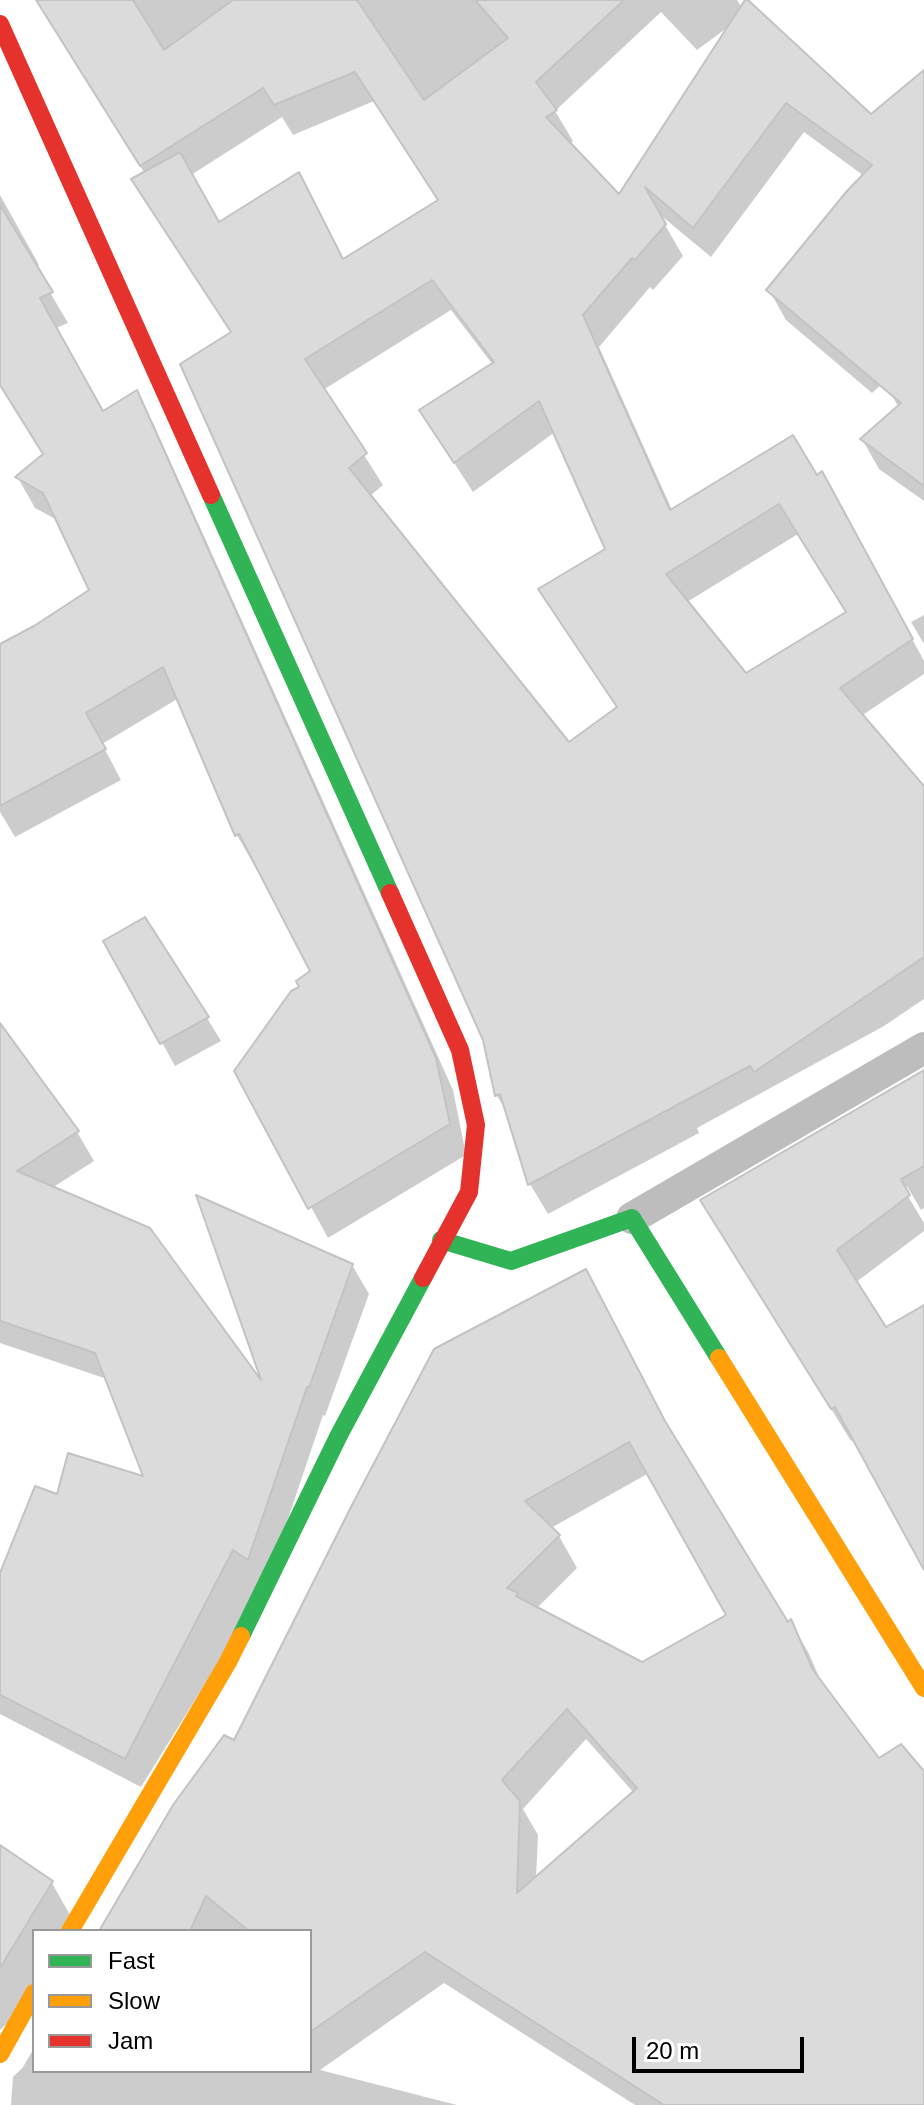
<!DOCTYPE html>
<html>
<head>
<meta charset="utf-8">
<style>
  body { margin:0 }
  #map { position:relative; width:924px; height:2105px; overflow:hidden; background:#fff; font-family:Helvetica,sans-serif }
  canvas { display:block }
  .legend { position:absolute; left:32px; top:1929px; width:280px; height:144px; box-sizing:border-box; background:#fff; border:2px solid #999; margin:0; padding:10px 14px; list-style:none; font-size:24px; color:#000 }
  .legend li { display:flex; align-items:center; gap:16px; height:40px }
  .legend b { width:40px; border:2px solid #999 }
  .scale { position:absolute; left:632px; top:2037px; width:172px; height:36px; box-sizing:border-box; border:4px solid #000; border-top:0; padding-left:10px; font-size:24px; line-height:28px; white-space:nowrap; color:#000; -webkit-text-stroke:6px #fff; paint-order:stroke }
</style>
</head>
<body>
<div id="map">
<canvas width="924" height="2105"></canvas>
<ul class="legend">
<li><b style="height:10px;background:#30b455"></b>Fast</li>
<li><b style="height:10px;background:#ff9f0a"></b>Slow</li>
<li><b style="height:10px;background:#e5322d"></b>Jam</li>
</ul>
<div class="scale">20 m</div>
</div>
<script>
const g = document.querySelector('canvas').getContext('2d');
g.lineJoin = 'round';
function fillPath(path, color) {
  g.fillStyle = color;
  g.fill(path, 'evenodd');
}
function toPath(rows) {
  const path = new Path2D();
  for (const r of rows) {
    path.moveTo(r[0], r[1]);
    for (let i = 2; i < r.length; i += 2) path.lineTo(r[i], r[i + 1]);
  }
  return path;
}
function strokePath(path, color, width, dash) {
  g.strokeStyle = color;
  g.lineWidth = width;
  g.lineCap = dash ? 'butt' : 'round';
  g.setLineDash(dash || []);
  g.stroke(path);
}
fillPath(toPath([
  [37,0,737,0,742,8,871,116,924,72,924,346,872,393,786,320,769,290,864,176,804,132,711,257,658,213,683,256,653,290,650,287,599,347,672,510,817,479,839,504,924,661,924,674,861,716,924,790,924,999,884,1026,697,1128,699,1133,548,1214,530,1184,509,1115,497,1096,485,1039,232,334,151,210,134,180,145,174],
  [661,12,697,50,731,25,619,197,569,144,573,141,555,111],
  [374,101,439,202,344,260,316,205,218,224,191,175,282,117,293,135],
  [451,310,493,365,422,411,440,441,473,492,555,432,607,550,541,590,618,709,568,745,370,496,383,485,323,390],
  [798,534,848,613,746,675,687,602],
  [0,195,39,265,35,267,68,323,56,328,103,413,136,393,153,423,453,1090,466,1155,328,1238,237,1071,313,971,256,864,254,865,237,835,179,698,102,744,121,780,15,837,0,812,0,646,35,628,92,591,59,521,35,508,18,478,45,455,0,383],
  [924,371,924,501,879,469,862,439,899,408,890,392],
  [924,615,924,644,911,622],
  [106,942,207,1018,221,1041,175,1066],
  [3,1030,77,1132,94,1161,52,1188,265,1389,352,1265,369,1294,325,1416,323,1415,265,1587,141,1787,0,1714,0,1579,58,1496,146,1479,107,1379,0,1343,0,1032],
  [924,1072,924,1208,921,1210,907,1186,903,1188,924,1223,924,1231,855,1283,885,1330,924,1308,924,1566,854,1439,851,1441,722,1233],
  [436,1350,676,1444,787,1625,791,1622,809,1654,823,1686,878,1761,924,1775,924,2105,635,2105,444,1983,320,2070,457,2105,11,2105,13,2077,23,2067,34,2048,34,2071,310,2071,310,1931,101,1931,235,1742],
  [649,1473,729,1616,642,1664,536,1609,577,1568,559,1536,551,1528],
  [586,1739,634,1793,536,1878,538,1835,523,1809],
  [0,1877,52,1883,70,1915,60,1931,34,1931,34,1999,0,2030]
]), '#0003');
const building = toPath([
  [36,0,133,0,164,50,233,0,357,0,424,100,508,38,475,0,624,0,536,82,557,110,546,117,619,194,745,0,748,0,871,114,924,70,924,486,860,439,901,403,766,290,847,191,872,165,786,103,693,228,645,187,666,224,635,260,632,258,583,315,670,510,793,435,817,475,822,471,913,639,840,688,924,786,924,957,754,1072,750,1066,528,1185,500,1094,495,1096,483,1040,180,364,231,332,131,179,180,152,219,222,299,172,343,259,438,200,355,72,274,105,263,88,140,166,36,0],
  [432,280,494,362,419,410,454,463,539,401,605,549,538,589,617,707,569,742,349,468,367,453,305,359,432,280],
  [779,504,846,612,746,673,666,574,779,504],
  [0,205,53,292,40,298,103,411,137,390,436,1058,450,1124,308,1209,234,1071,291,991,299,987,296,981,310,971,239,834,235,836,163,667,86,713,106,749,0,806,0,644,34,626,89,590,43,493,15,477,43,454,0,385,0,205],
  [145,917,209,1017,160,1044,103,941,145,917],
  [0,1023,79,1131,17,1171,150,1228,261,1380,196,1195,353,1264,309,1388,307,1387,248,1560,233,1550,125,1759,0,1695,0,1573,35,1486,57,1494,68,1453,143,1476,95,1353,0,1321,0,1023],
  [924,1070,924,1166,901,1179,910,1195,837,1250,886,1327,924,1305,924,1570,835,1407,831,1409,700,1200,924,1070],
  [586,1269,665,1421,788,1622,791,1619,813,1670,879,1758,901,1744,924,1771,924,2105,664,2105,425,1952,310,2032,310,1931,249,1931,206,1896,190,1931,99,1931,173,1805,224,1735,234,1740,352,1505,434,1349,586,1269],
  [629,1442,726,1615,642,1662,516,1596,518,1593,507,1588,560,1535,525,1501,629,1442],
  [567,1709,637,1788,517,1893,520,1801,502,1780,567,1709],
  [0,1845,53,1881,0,1968,0,1845]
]);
fillPath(building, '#dbdbdb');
strokePath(building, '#c3c3c3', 2);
strokePath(toPath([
  [632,1218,924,1048]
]), '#bdbdbd', 32);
strokePath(toPath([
  [211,495,390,893],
  [441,1240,511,1261,632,1218,719,1358],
  [241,1636,339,1435,423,1278]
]), '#30b455', 18);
strokePath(toPath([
  [719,1358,924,1688],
  [70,1931,228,1662,241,1636],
  [0,2054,34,1993]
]), '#ff9f0a', 18);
strokePath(toPath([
  [0,24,211,495],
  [390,893,460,1050,476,1125,469,1192,423,1278]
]), '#e5322d', 18);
</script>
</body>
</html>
